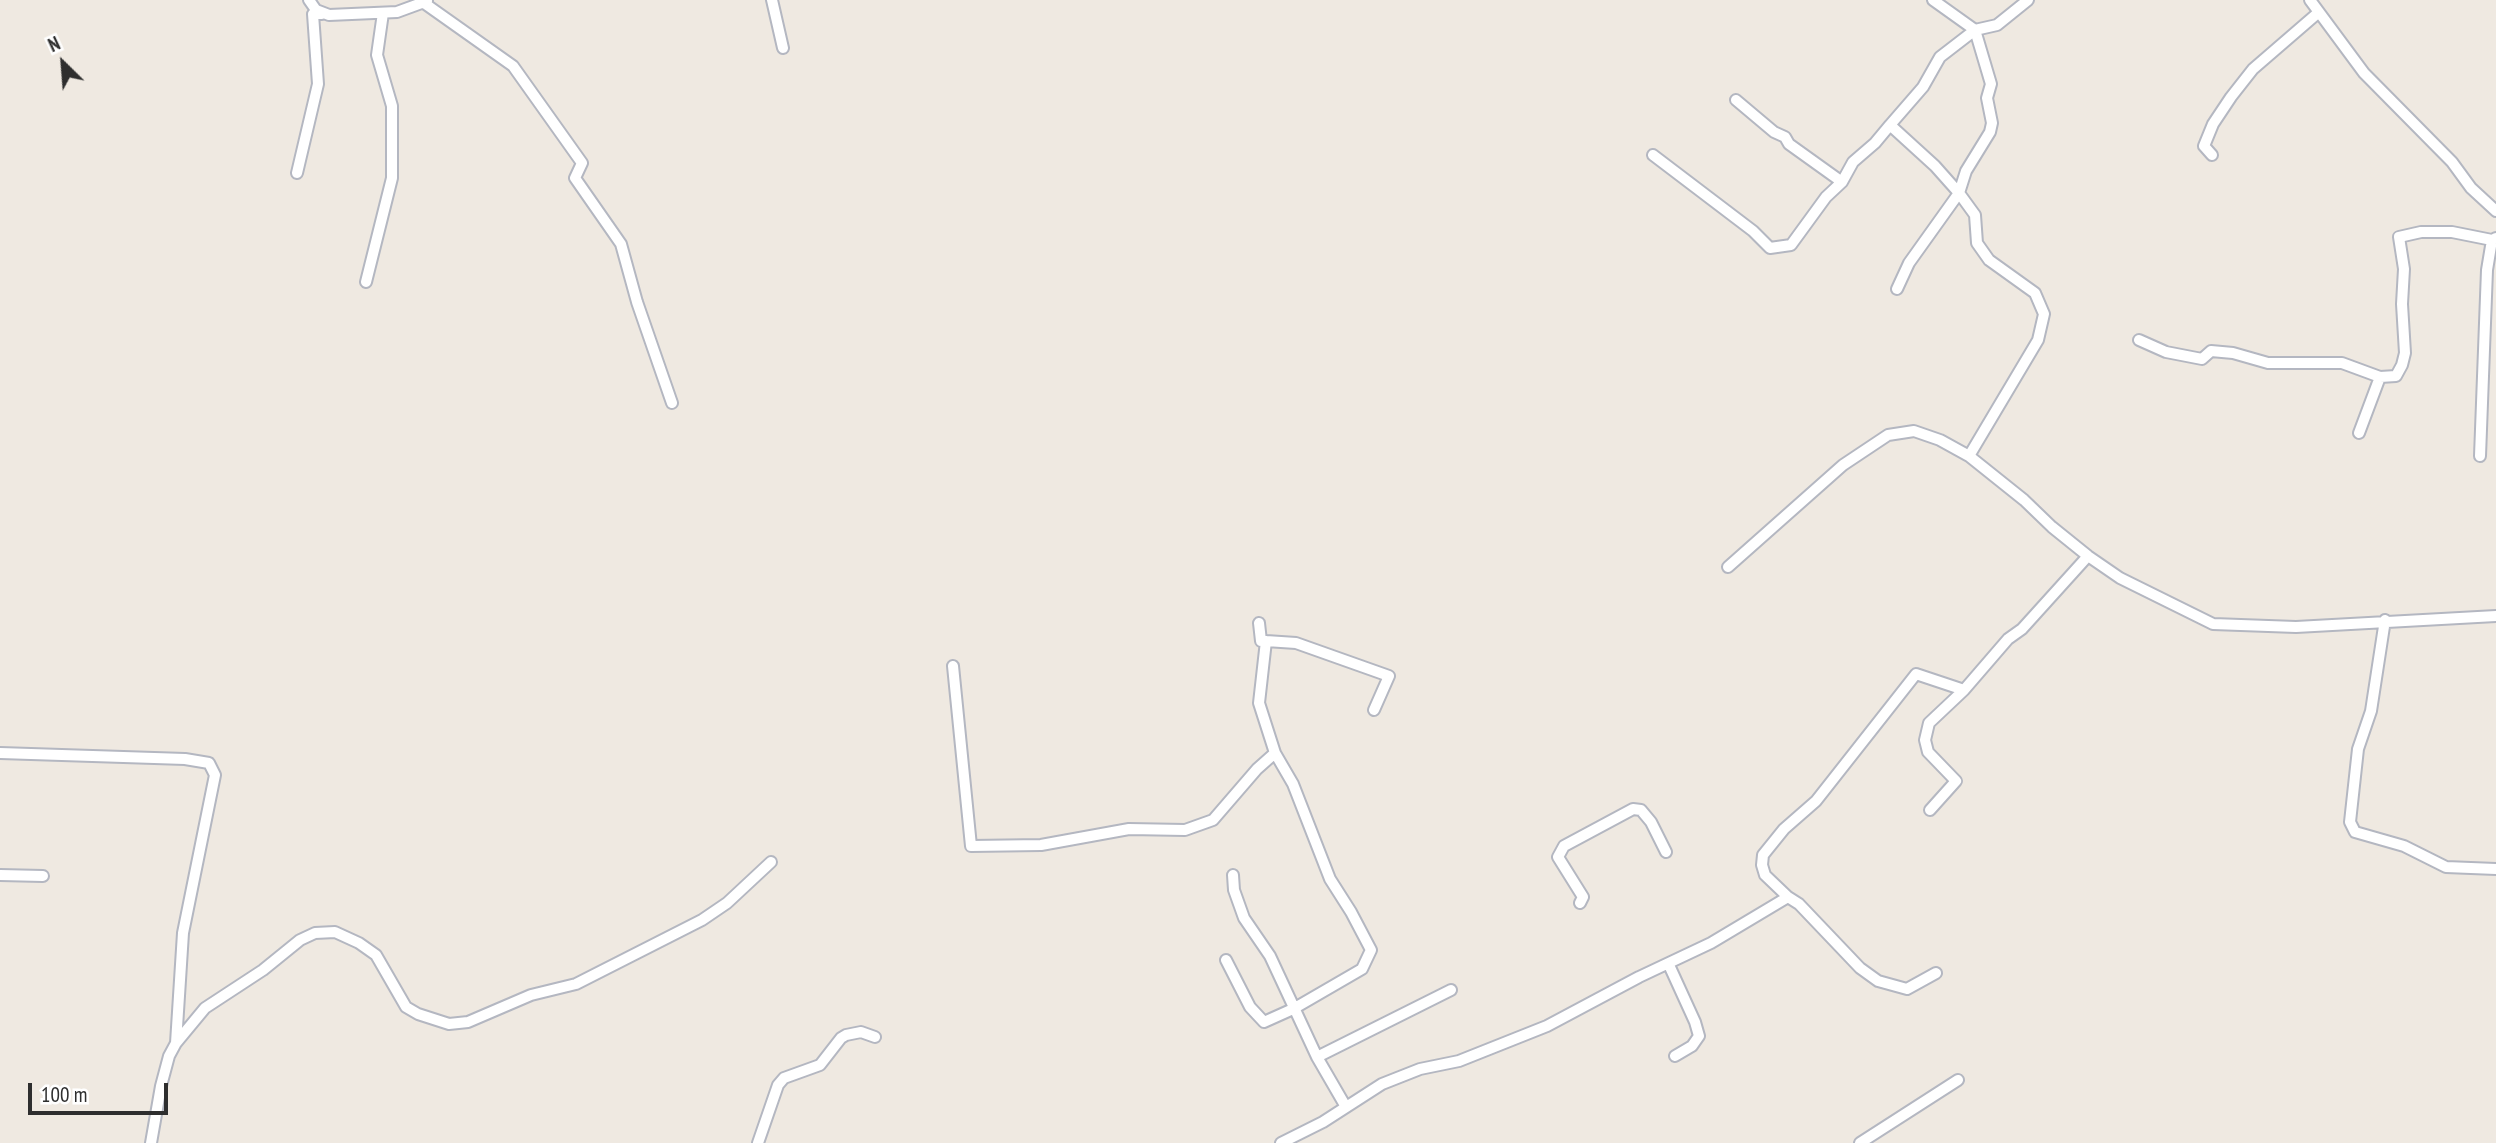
<!DOCTYPE html>
<html>
<head>
<meta charset="utf-8">
<style>
  body { margin:0 }
  #map { position:relative; width:2496px; height:1143px; overflow:hidden; background:#efe9e1; font-family:"PT Sans Narrow",sans-serif }
  canvas { display:block }
  .north { position:absolute; left:28px; top:28px; width:70px; height:70px; -webkit-text-stroke:5px #fff; paint-order:stroke; rotate:335deg; font-size:19px; font-weight:700; line-height:28px; text-align:center; color:#2e2e2e }
  .north::after { content:''; display:block; margin:auto; width:24px; height:32px; background:#2e2e2e; clip-path:polygon(50% 0,100% 100%,50% 72%,0 100%) }
  .scale { position:absolute; left:28px; top:1083px; width:140px; height:32px; box-sizing:border-box; border:4px solid #2e2e2e; border-top:0; padding-left:9px; font-size:21px; line-height:24px; white-space:nowrap; color:#2e2e2e; -webkit-text-stroke:5px #fff; paint-order:stroke }
</style>
</head>
<body>
<div id="map">
<canvas width="2496" height="1143"></canvas>
<div class="north">N</div>
<div class="scale">100 m</div>
</div>
<script>
const g = document.querySelector('canvas').getContext('2d');
g.lineJoin = 'round';
function toPath(rows) {
  const path = new Path2D();
  for (const r of rows) {
    path.moveTo(r[0], r[1]);
    for (let i = 2; i < r.length; i += 2) path.lineTo(r[i], r[i + 1]);
  }
  return path;
}
function strokePath(path, color, width, dash) {
  g.strokeStyle = color;
  g.lineWidth = width;
  g.lineCap = dash ? 'butt' : 'round';
  g.setLineDash(dash || []);
  g.stroke(path);
}
const minor = toPath([
  [309,0,316,10,329,15,397,12,427,1],
  [772,0,783,48],
  [1933,0,1975,30,1997,25,2028,0],
  [2310,0,2364,73,2452,162,2471,188,2496,211],
  [424,3,513,66,582,163,575,178,621,244,637,302,672,403],
  [1736,100,1774,132,1785,137,1789,144,1842,182],
  [1653,155,1753,231,1770,248,1791,245,1826,197,1842,182,1853,162,1875,143,1890,125],
  [2212,155,2204,146,2213,124,2231,97,2253,69,2319,12],
  [297,173,318,84,313,14,322,14],
  [366,282,392,178,392,106,377,55,383,13],
  [1897,289,1909,263,1959,193,1935,166,1890,125,1923,87,1940,57,1975,30,1991,84,1987,98,1992,123,1990,132,1966,171,1959,193,1975,215,1977,243,1989,260,2035,293,2044,314,2038,340,1969,456,2024,500,2052,527,2088,556,2120,578,2213,624,2296,627,2496,616],
  [2139,340,2166,352,2202,359,2211,351,2233,353,2268,363,2342,363,2380,377],
  [2359,433,2380,377,2396,376,2402,365,2405,353,2402,304,2404,269,2399,237,2421,232,2452,232,2492,240],
  [2480,456,2487,270,2492,240,2496,238],
  [1728,567,1843,465,1888,435,1914,431,1940,440,1969,456],
  [2385,620,2371,711,2358,749,2350,822,2355,832,2404,846,2446,867,2496,869],
  [1266,641,1296,643,1389,676,1374,710],
  [953,666,971,846,1041,845,1129,829,1185,830,1213,820,1257,769,1275,753],
  [0,753,185,759,209,763,215,775,183,933,176,1043],
  [1930,810,1956,781,1928,752,1925,740,1929,723,1964,690],
  [0,875,43,876],
  [1233,875,1234,890,1244,918,1270,956,1317,1057,1346,1107],
  [1788,897,1799,904,1860,968,1878,981,1907,989,1936,973],
  [1580,903,1583,897,1558,857,1564,846,1633,809,1641,810,1651,822,1666,852],
  [1226,960,1250,1007,1264,1022,1293,1009,1362,969,1371,950,1351,912,1330,879,1293,784,1275,753,1259,703,1266,641,1261,641,1259,623],
  [1669,965,1695,1022,1699,1036,1692,1046,1675,1056],
  [1317,1057,1451,990],
  [151,1143,161,1086,169,1056,176,1043,205,1008,263,970,300,940,315,933,335,932,359,943,376,955,406,1007,418,1014,449,1024,468,1022,531,995,576,984,702,920,727,903,771,862],
  [758,1143,778,1085,784,1078,820,1065,841,1038,846,1035,861,1032,875,1037],
  [1281,1143,1323,1122,1382,1084,1420,1069,1459,1061,1547,1026,1639,977,1711,943,1788,897,1765,875,1762,865,1763,855,1784,829,1816,801,1916,674,1964,690,2008,639,2022,629,2088,556],
  [1860,1143,1958,1080]
]);
strokePath(minor, '#b4b7c1', 14);
strokePath(minor, '#fff', 10);
</script>
</body>
</html>
